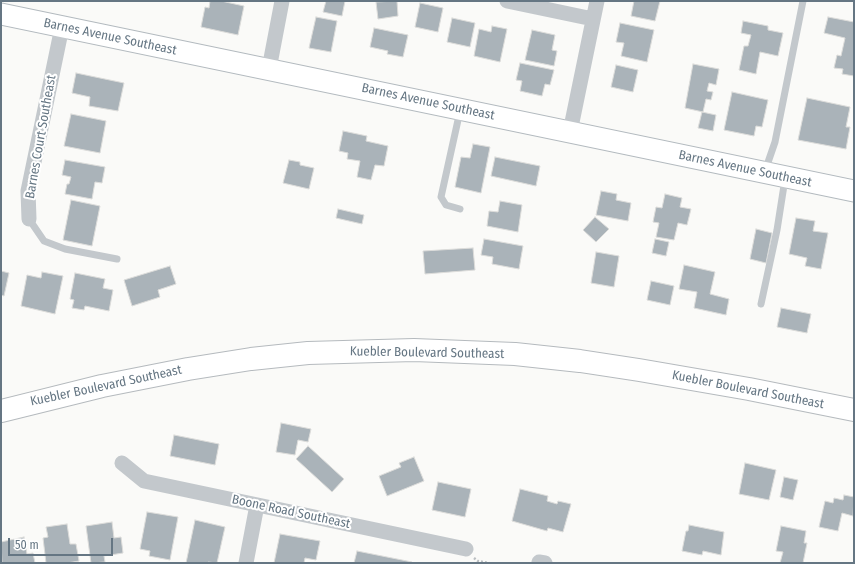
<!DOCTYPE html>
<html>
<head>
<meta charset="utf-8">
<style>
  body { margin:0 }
  #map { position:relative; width:855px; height:564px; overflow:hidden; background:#fafaf8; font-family:"Fira Sans Condensed",sans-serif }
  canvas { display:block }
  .frame { position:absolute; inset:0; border:2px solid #657683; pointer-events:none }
  .scale { position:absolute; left:8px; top:538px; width:105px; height:18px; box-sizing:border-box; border:2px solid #657683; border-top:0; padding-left:5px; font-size:12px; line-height:14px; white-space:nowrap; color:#657683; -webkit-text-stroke:3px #fff; paint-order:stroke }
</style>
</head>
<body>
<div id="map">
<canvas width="855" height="564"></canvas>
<div class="frame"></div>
<div class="scale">50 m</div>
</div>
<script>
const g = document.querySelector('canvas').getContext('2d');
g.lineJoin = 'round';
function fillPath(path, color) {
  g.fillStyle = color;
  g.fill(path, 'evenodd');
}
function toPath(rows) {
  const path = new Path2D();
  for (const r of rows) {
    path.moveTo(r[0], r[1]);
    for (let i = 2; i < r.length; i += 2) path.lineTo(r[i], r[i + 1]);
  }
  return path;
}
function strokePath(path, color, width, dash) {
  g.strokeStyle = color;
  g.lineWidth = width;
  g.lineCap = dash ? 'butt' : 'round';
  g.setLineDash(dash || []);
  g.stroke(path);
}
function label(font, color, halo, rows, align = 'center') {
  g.font = font + ' "Fira Sans Condensed",sans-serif';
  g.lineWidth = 4;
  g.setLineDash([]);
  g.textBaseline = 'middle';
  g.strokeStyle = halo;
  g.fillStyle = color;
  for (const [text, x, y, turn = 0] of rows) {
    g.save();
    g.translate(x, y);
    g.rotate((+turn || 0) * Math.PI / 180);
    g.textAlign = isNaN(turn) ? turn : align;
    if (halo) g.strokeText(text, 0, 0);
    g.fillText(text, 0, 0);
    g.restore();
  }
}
const building = toPath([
  [210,1,221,1,244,6,238,35,201,27,205,7,209,8,210,1],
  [326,1,345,1,342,16,323,12,326,1],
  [397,1,398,16,378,19,376,2,397,1],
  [634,1,660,1,655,21,631,16,634,1],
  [420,3,443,8,438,32,415,27,420,3],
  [316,17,337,21,331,52,309,48,316,17],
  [828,17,854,22,854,76,842,74,843,69,834,68,837,55,841,56,845,38,824,33,828,17],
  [452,18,475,23,470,47,447,42,452,18],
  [743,21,768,26,768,30,783,33,778,56,760,52,756,74,739,70,744,46,748,46,751,35,741,33,743,21],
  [620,23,654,30,647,62,621,56,624,43,616,42,620,23],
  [492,26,507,29,500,62,474,56,479,29,491,32,492,26],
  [374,28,408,35,403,57,387,54,388,51,370,47,374,28],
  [532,30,555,35,552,50,557,51,554,66,525,60,532,30],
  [520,63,554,70,550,85,545,84,542,96,520,91,522,81,516,80,520,63],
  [693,64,719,69,716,85,709,83,707,91,713,92,711,100,706,99,703,112,685,108,693,64],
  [616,65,638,70,633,92,611,87,616,65],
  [76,73,124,83,118,111,89,106,90,97,72,93,76,73],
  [732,92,768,100,762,127,756,126,754,136,724,130,732,92],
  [807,98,850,107,846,127,850,127,846,149,798,140,807,98],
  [702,112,716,115,713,131,698,128,702,112],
  [71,114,106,121,100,153,64,146,71,114],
  [343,131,367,136,366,141,388,146,384,166,375,165,371,180,357,177,360,161,347,159,348,153,339,151,343,131],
  [473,144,490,147,481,193,455,187,461,157,470,158,473,144],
  [495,157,540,166,536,186,491,176,495,157],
  [65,160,105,167,102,183,95,182,92,199,65,194,67,184,69,184,71,177,62,175,65,160],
  [289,160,300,162,300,165,314,168,309,189,283,183,289,160],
  [601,191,617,194,616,200,631,203,628,221,596,215,601,191],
  [665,194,682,198,680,207,691,209,687,225,678,223,674,240,656,237,659,223,653,222,656,207,662,208,665,194],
  [71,200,100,206,92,246,63,240,71,200],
  [500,201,522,205,518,232,487,226,489,211,498,212,500,201],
  [338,209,364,215,362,224,336,218,338,209],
  [595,217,609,229,596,242,583,230,595,217],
  [796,218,815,221,813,231,828,233,821,269,805,266,807,258,789,254,796,218],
  [756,229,772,233,766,263,750,259,756,229],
  [484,239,523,246,519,269,492,264,493,257,481,255,484,239],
  [655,239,669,242,666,256,652,253,655,239],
  [473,248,475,270,425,274,423,251,473,248],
  [596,252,619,256,614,287,591,283,596,252],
  [684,265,715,272,710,294,729,299,726,315,694,308,697,292,679,289,684,265],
  [170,266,176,284,158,290,160,297,132,306,124,280,170,266],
  [1,271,9,273,4,296,1,295,1,271],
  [42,272,63,276,55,314,21,306,27,275,41,278,42,272],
  [75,273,105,279,103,288,113,290,109,311,85,306,84,310,72,308,74,300,70,299,75,273],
  [651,281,674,286,670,305,647,300,651,281],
  [781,308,811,314,807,333,777,327,781,308],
  [281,423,311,429,308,442,298,440,295,455,276,452,281,423],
  [174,435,219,444,215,465,170,456,174,435],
  [308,446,344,479,332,492,296,459,308,446],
  [414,457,424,481,387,496,379,476,401,467,399,463,414,457],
  [745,463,776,470,769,500,739,494,745,463],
  [784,477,798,480,793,500,780,497,784,477],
  [438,482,471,489,465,517,432,510,438,482],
  [520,489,548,496,547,501,557,504,558,501,571,504,563,532,548,528,547,531,512,521,520,489],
  [844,495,854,497,853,516,842,513,838,531,819,527,825,501,833,503,834,498,843,500,844,495],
  [147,512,178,517,170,560,149,556,150,551,140,549,147,512],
  [195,520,225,527,217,563,208,562,208,563,186,563,195,520],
  [112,522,114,538,121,537,123,553,104,556,105,562,91,563,86,526,112,522],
  [67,524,70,544,76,544,79,561,67,563,46,563,43,538,48,537,46,527,67,524],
  [689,525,724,532,721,555,703,551,702,555,682,551,686,531,688,531,689,525],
  [781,526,806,531,804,543,807,543,803,563,780,563,783,552,776,551,781,526],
  [280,534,320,541,316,560,305,558,304,563,274,563,280,534],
  [24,537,27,554,33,553,35,563,2,563,1,542,24,537],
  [357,551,412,562,412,563,354,563,357,551]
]);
fillPath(building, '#aab3b9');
strokePath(building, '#dcdcda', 1);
const secondary = toPath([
  [1,14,854,191]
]);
const primary = toPath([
  [1,411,102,386,188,369,251,359,308,353,414,350,515,354,580,361,639,370,749,389,854,410]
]);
strokePath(secondary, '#b3babf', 23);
strokePath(primary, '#b5babe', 24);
strokePath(toPath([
  [474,558,478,561,489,563]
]), '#bbbfc2', 2.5, [2, 2]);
strokePath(toPath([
  [460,111,441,197,446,205,460,209],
  [765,171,775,142,803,1],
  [29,219,44,241,65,249,117,259],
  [761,304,777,230,785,179]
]), '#c3c8cc', 7);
strokePath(toPath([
  [507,1,593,19],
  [269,69,282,1],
  [570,132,597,1],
  [29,219,28,191,62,27],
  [122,463,144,481,466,549],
  [539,562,545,563],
  [246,563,257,505]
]), '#c3c8cc', 15);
strokePath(secondary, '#fff', 21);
strokePath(primary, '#fff', 22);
label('13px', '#657683', '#fff', [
  ["Barnes Avenue Southeast",110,37,12],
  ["Barnes Avenue Southeast",428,102,12],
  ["Barnes Court Southeast",41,137,-80],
  ["Barnes Avenue Southeast",745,169,12],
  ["Kuebler Boulevard Southeast",427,353,1],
  ["Kuebler Boulevard Southeast",106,386,-12],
  ["Kuebler Boulevard Southeast",748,390,11],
  ["Boone Road Southeast",291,512,12]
]);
</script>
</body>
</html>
